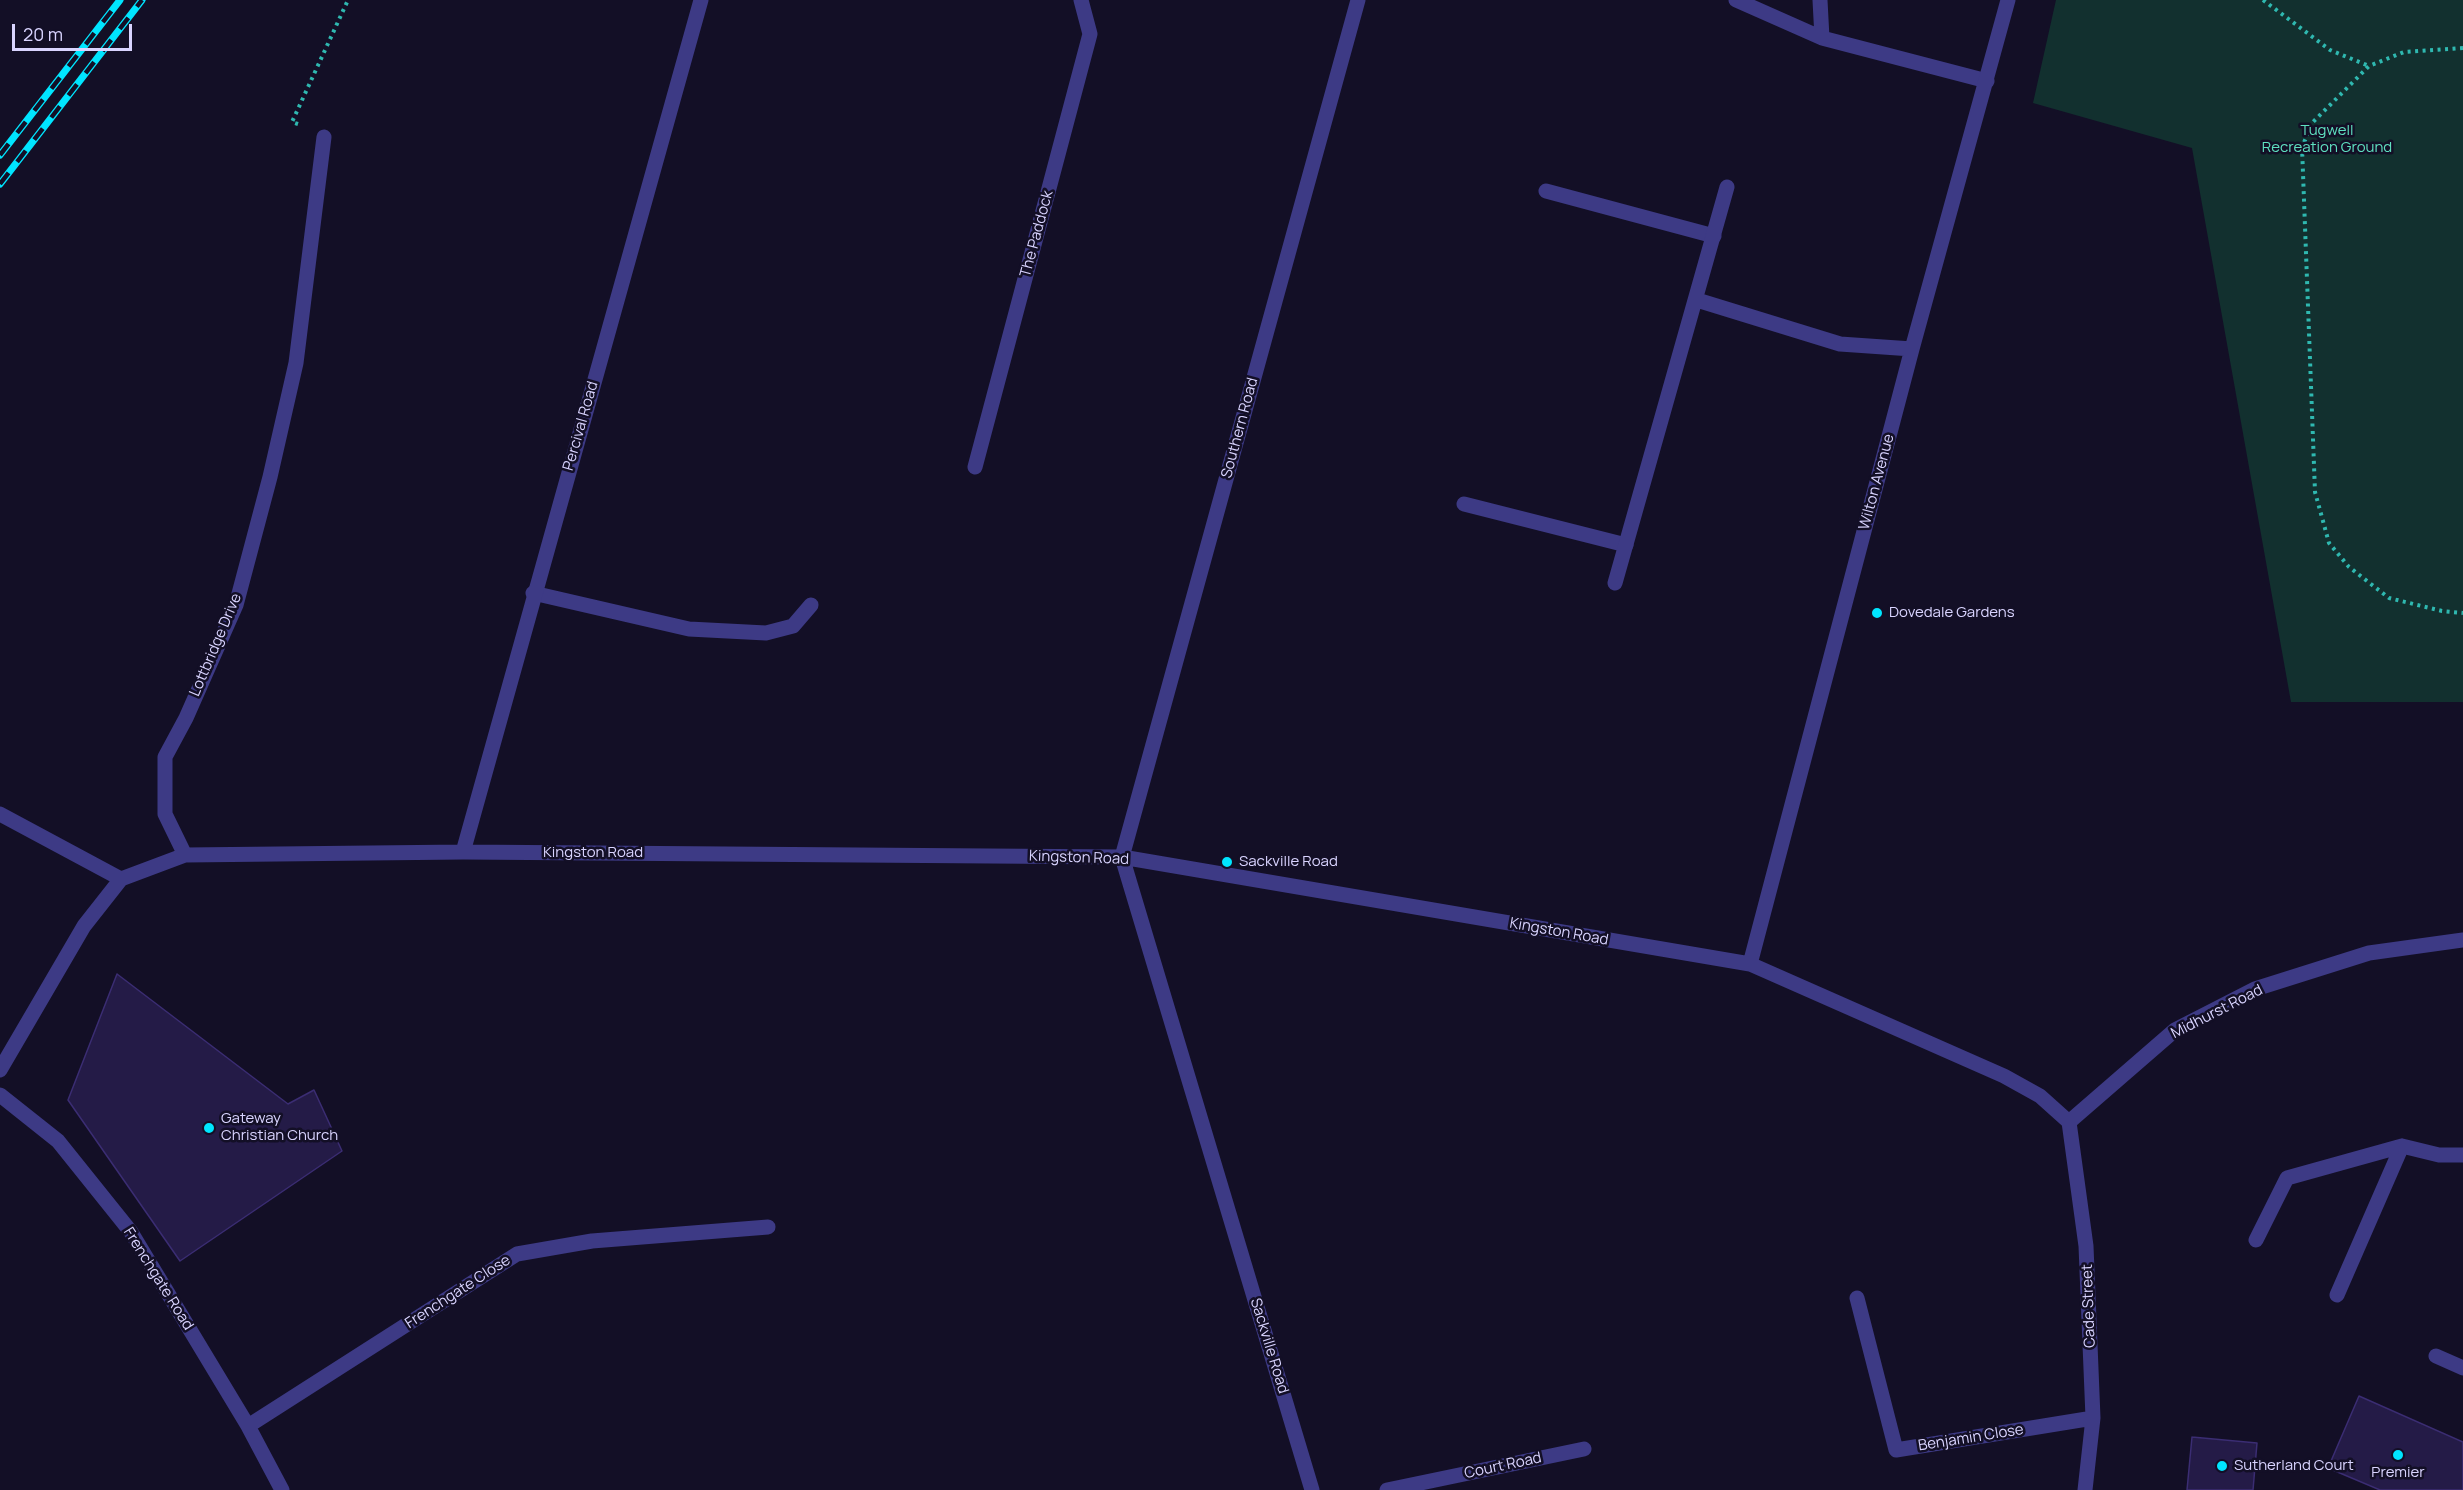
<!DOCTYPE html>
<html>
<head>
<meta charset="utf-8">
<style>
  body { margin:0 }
  #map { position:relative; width:2463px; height:1490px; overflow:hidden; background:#130f26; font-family:Manrope,sans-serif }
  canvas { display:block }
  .scale { position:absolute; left:12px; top:24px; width:120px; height:27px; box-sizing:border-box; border:3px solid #d9d4ff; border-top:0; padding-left:8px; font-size:18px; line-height:21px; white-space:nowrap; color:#d9d4ff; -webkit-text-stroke:4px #130f26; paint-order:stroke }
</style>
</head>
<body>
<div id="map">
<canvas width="2463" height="1490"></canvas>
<div class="scale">20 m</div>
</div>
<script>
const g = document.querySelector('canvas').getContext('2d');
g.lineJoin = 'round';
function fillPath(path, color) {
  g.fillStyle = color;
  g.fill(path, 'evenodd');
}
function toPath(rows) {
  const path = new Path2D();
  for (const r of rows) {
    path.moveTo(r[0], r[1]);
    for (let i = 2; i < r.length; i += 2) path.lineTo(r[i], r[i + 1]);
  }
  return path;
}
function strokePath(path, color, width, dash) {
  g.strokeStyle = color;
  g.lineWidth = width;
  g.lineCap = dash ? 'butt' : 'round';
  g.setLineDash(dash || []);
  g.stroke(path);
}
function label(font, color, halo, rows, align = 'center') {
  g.font = font + ' Manrope,sans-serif';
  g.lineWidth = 5;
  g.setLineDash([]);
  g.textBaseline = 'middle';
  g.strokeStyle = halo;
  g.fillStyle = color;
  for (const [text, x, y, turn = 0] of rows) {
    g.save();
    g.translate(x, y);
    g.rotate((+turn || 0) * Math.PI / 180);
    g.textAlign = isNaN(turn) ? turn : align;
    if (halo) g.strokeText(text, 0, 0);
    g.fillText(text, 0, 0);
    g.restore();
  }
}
fillPath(toPath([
  [2056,0,2463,0,2463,702,2291,702,2192,148,2033,103]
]), '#12302f');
const building = toPath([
  [117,974,288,1104,314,1090,342,1151,180,1261,68,1100,117,974],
  [2359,1396,2463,1442,2463,1490,2380,1490,2328,1468,2359,1396],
  [2192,1437,2257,1443,2253,1490,2187,1490,2192,1437]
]);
fillPath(building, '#241b47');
strokePath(building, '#3b2d73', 1.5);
strokePath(toPath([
  [2263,0,2330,50,2369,66],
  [2463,48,2404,52,2369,66,2313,122,2302,147,2315,492,2329,543,2349,567,2389,598,2442,611,2463,613],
  [298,124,292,122,348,0]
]), '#2fb8b0', 4, [3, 4.5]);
strokePath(toPath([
  [1736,0,1822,38,1987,81],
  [1820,0,1822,38],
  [1546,191,1714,236],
  [1464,504,1626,545],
  [533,593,689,629,766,633,793,626,811,605],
  [2256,1240,2287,1178,2402,1146,2439,1155,2463,1155],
  [2337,1295,2402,1146],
  [2436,1356,2463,1368]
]), '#3d3a85', 15);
strokePath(toPath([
  [1697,300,1840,344,1912,349],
  [975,467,1090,34,1081,0],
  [1615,583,1727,187],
  [0,814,121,879],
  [463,852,701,0],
  [185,855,165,814,165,757,186,718,236,605,270,477,296,363,324,137],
  [1750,964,1912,349,2008,0],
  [0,1070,84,926,121,879,185,855,463,852,1122,857,1750,964,2004,1076,2040,1096,2069,1122],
  [0,1095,58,1141,131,1232,248,1426,282,1490],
  [2069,1122,2175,1030,2255,989,2369,953,2463,940],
  [2069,1122,2086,1246,2093,1418,2085,1490],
  [1857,1298,1896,1450,2093,1418],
  [248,1426,517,1254,592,1241,768,1227],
  [1312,1490,1122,857,1358,0],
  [1387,1490,1584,1449]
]), '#3d3a85', 15);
const rail = toPath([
  [0,155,120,0],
  [0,184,142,0]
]);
strokePath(rail, '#00e5ff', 7);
strokePath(rail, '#130f26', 4.5, [14]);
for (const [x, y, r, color] of [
  [1877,613,6,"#00e5ff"],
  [1227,862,6,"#00e5ff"],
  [209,1128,6,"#00e5ff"],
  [2398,1455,6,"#00e5ff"],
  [2222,1466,6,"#00e5ff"]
]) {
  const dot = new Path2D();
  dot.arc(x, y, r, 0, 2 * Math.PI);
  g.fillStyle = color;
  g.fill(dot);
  strokePath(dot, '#130f26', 2);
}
label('15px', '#5fe0c0', '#130f26', [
  ["Tugwell",2327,131],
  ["Recreation Ground",2327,148]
]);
label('15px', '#d9d4ff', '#130f26', [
  ["The Paddock",1037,234,-75],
  ["Percival Road",581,426,-74],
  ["Southern Road",1240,428,-75],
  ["Wilton Avenue",1877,482,-75],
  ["Lottbridge Drive",216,645,-67],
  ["Kingston Road",593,853],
  ["Kingston Road",1079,858,2],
  ["Kingston Road",1559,932,10],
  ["Midhurst Road",2217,1012,-27],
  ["Frenchgate Road",158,1279,58],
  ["Frenchgate Close",458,1292,-33],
  ["Cade Street",2089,1306,-92],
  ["Sackville Road",1269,1346,73],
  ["Benjamin Close",1971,1438,-9],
  ["Court Road",1503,1466,-12]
]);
label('15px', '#d9d4ff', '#130f26', [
  ["Dovedale Gardens",1889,613],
  ["Sackville Road",1239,862],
  ["Gateway",221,1119],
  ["Christian Church",221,1136],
  ["Sutherland Court",2234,1466],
  ["Premier",2398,1473,"center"]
], 'left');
</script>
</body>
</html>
